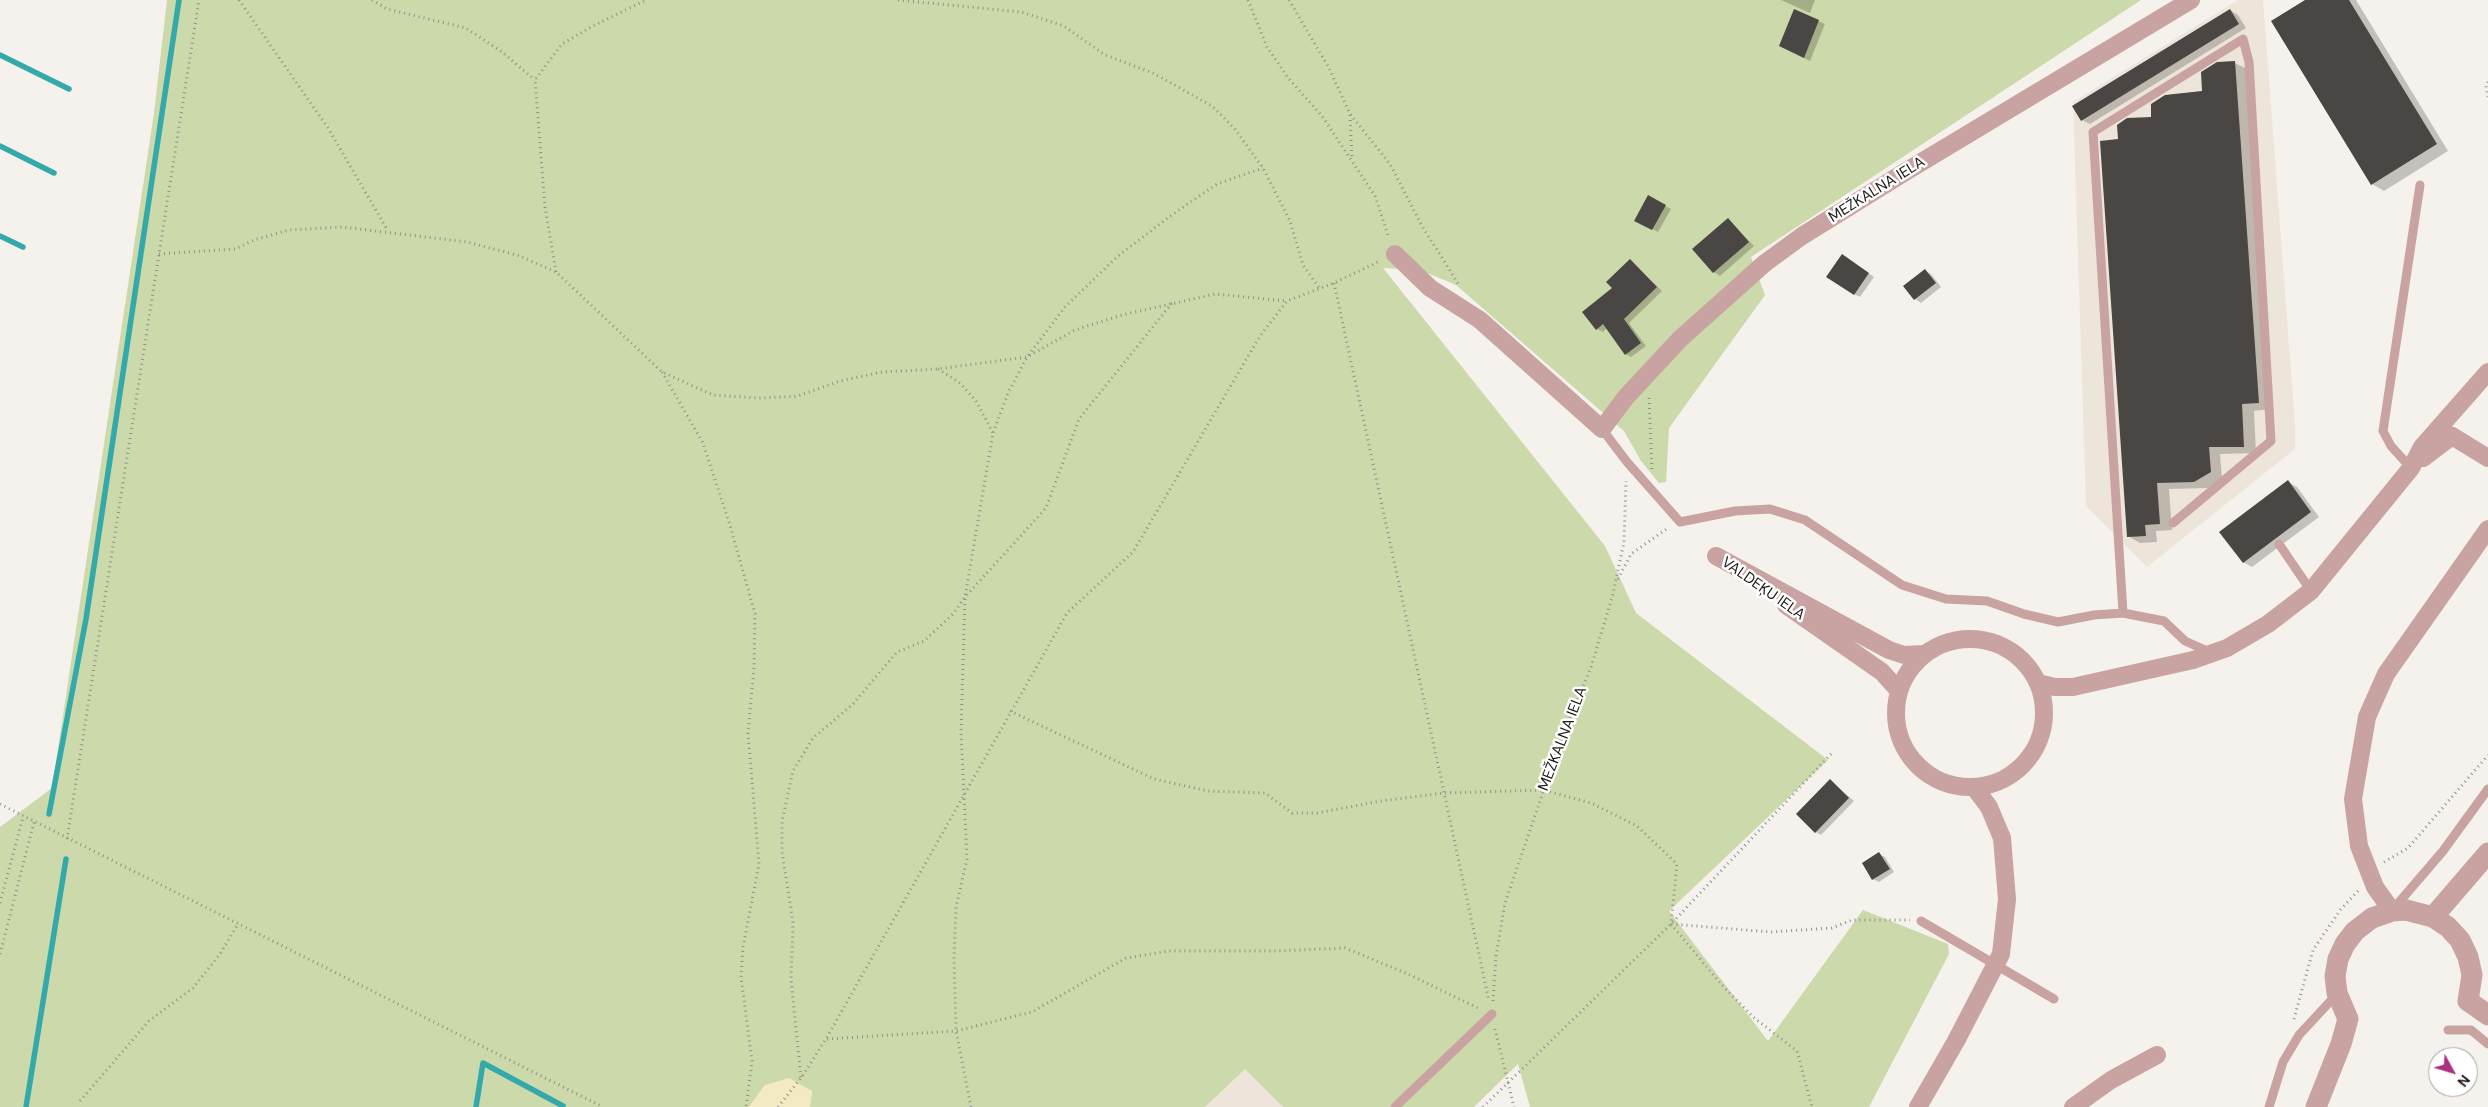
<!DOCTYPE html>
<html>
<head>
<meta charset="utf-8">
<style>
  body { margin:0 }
  #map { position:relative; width:2488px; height:1107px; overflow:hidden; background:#f5f2ed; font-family:"DM Sans",sans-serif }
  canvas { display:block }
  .north { position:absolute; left:2428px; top:1047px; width:50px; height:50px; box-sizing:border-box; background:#fff; border:1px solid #a3a3a2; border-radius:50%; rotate:129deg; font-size:14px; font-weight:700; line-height:20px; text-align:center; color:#1a1917 }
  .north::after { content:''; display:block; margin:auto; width:18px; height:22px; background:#ad3080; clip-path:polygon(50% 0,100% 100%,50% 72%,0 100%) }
</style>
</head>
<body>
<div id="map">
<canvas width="2488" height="1107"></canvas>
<div class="north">N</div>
</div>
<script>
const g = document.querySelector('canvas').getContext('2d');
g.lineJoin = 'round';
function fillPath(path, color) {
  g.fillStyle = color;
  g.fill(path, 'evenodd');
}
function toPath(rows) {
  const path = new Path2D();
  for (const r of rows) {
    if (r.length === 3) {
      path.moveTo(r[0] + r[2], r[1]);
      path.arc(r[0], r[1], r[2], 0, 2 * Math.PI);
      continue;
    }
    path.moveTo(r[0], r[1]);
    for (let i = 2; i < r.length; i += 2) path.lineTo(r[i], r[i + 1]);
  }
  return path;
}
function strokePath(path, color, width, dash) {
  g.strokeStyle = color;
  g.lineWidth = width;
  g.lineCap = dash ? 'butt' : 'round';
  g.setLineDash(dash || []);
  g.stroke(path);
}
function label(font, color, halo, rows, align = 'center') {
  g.font = font + ' "DM Sans",sans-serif';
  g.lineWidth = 5;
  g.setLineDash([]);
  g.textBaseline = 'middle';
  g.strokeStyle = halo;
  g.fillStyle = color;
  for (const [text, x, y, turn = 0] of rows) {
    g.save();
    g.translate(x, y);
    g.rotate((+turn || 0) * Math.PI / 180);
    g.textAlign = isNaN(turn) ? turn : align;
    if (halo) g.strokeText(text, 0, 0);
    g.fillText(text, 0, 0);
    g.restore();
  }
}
fillPath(toPath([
  [2238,0,2263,0,2295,424,2295,449,2147,567,2086,506,2073,102],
  [1245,1068,1283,1107,1205,1107]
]), '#ede5da');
fillPath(toPath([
  [167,0,2141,0,1751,257,1765,295,1669,428,1666,482,1659,483,1641,461,1624,431,1456,285,1420,270,1383,268,1605,546,1636,613,1828,760,1669,911,1768,1041,1863,910,1948,944,1949,954,1869,1107,1530,1107,1518,1064,1474,1107,1283,1107,1245,1069,1205,1107,810,1107,812,1091,765,1085,749,1107,0,1107,0,827,52,788,154,113]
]), '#ccd9aa');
fillPath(toPath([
  [789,1078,812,1091,810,1107,749,1107,765,1085]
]), '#f3e9c3');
fillPath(toPath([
  [1781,0,1815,0,1810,13],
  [2308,0,2356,0,2448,151,2384,191,2372,184],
  [2230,10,2238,15,2246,28,2090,124,2082,120],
  [1794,11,1825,24,1810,61,1786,49],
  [2235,63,2247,69,2270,409,2254,411,2256,453,2220,454,2222,479,2207,488,2169,489,2172,530,2156,531,2157,542,2140,543,2128,536,2119,140,2153,118,2204,92],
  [1648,197,1671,209,1658,232,1636,220],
  [1728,219,1754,246,1720,276,1714,272,1694,249],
  [1848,259,1874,277,1860,297,1854,294],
  [1630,261,1662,291,1629,323,1646,346,1631,357,1626,354,1607,328,1603,332,1597,329,1613,288],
  [1925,271,1931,274,1941,287,1921,303,1915,299],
  [2288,482,2297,487,2319,517,2252,567,2243,562],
  [1831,781,1854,801,1821,835,1816,832],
  [1879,854,1885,857,1894,872,1879,882,1873,879]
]), '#0003');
strokePath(toPath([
  [0,55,69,89],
  [0,146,54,173],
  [0,236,23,247],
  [49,814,86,619,179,0],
  [26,1107,66,859],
  [476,1107,483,1063,563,1106]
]), '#34a9a9', 5.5);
fillPath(toPath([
  [2305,0,2349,0,2437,144,2371,185,2271,21],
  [1794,9,1819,20,1804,58,1779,46],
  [2230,9,2239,24,2081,121,2072,106],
  [2235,61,2259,403,2242,404,2244,447,2209,447,2211,472,2194,482,2157,483,2160,524,2145,525,2146,536,2127,537,2100,141,2118,139,2117,125,2127,118,2151,117,2151,104,2165,95,2202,91,2201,72,2217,62],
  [1648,195,1666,205,1652,230,1634,221],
  [1728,218,1749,242,1713,273,1692,249],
  [1842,254,1869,273,1854,295,1826,277],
  [1630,259,1657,287,1624,319,1641,343,1625,355,1603,324,1596,330,1582,312,1612,288,1606,282],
  [1925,269,1936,283,1914,300,1903,286],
  [2288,480,2311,512,2243,563,2219,532],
  [1830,779,1849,798,1815,833,1796,814],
  [1879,852,1890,869,1872,880,1862,863]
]), '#4a4643');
strokePath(toPath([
  [239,0,328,128,388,231],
  [372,0,387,9,466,28,502,52,535,80],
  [898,0,1021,12,1064,26,1105,55,1153,73,1212,106,1234,128,1263,168,1290,221,1303,265,1320,289],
  [1248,0,1267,47,1289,79,1322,116,1375,196,1389,238],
  [1289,0,1329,68,1350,114,1390,164,1422,226,1459,285],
  [2488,82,2486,85,2488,97],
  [1350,115,1352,159],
  [159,254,235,249,254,240,289,230,342,227,467,242,517,255,556,272,662,372,713,395,759,398,798,396,840,381,882,372,937,369,1027,357,1075,330,1122,315,1215,294,1287,301],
  [556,272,545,207,535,80,562,44,591,27,646,0],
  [1334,283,1489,1001],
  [938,369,960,383,976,401,993,433],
  [662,372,703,443,729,522,755,614,754,668,748,733,759,864,743,947,741,977,752,1061,746,1107],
  [1649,398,1652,470],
  [1618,579,1631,554,1668,528],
  [1010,711,1154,779,1208,791,1265,793,1292,813,1317,813,1381,801,1444,793,1543,790,1591,803,1637,826,1677,864,1671,924,1771,932,1832,928,1852,920,1910,920],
  [0,804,603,1107],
  [67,839,199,0],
  [2384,862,2408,848,2488,755],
  [0,903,23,817],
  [1671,924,1721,984,1753,1017,1797,1051,1812,1107],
  [0,954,34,822],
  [1493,1001,1496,956,1505,903,1561,740,1591,667,1612,598,1624,542,1626,481],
  [2294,1019,2313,950,2341,909,2358,891],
  [1495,1029,1514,1107],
  [827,1039,956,1031,1032,1012,1126,958,1169,951,1276,951,1345,948,1408,974,1480,1009],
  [801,1077,791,980,793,922,782,852,782,821,793,771,813,738,852,705,897,652,924,641,953,614,965,597,1046,508,1079,419,1172,303],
  [80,1101,149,1021,193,988,220,954,238,924],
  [778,1107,801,1078,826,1039,1067,613,1133,552,1260,336,1287,301,1334,283,1380,261],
  [971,1107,956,1031,954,958,956,907,967,859,961,732,965,597,993,433,1008,393,1027,357,1065,307,1118,256,1173,214,1217,184,1263,168],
  [1483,1107,1671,924,1832,753]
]), '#92908d', 3, [1, 4]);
strokePath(toPath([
  [1602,429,1627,462,1680,522,1735,511,1770,509,1805,520,1902,585,1946,599,1987,601,2024,614,2058,622,2094,615,2123,613,2164,621,2185,641,2212,653],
  [2411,468,2391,446,2383,431,2420,185],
  [2279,544,2311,591],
  [2123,613,2093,132,2243,39,2249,62,2271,441,2173,523],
  [2395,907,2443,851,2488,789],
  [1921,921,2054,999],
  [2448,1030,2471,1030,2488,1044],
  [1395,1107,1492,1014],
  [2269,1107,2283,1062,2299,1035,2337,994]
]), '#c9a3a1', 9);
strokePath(toPath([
  [1395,254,1430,288,1480,320,1602,429,1626,397,1680,339,1765,263,1802,236,1905,172,2191,0],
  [2423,458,2452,436,2488,458],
  [1716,556,1889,650,1904,655,1924,654],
  [1786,605,1882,672,1899,691],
  [1970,713,74],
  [2038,683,2055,687,2073,687,2193,660,2227,648,2268,624,2311,591,2411,468,2422,447,2488,372],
  [2392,911,2375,887,2359,846,2353,799,2367,717,2386,674,2488,529],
  [1918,1107,1956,1041,2001,954,2007,899,2002,838,1989,807,1974,787],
  [2073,1107,2111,1080,2157,1055]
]), '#c9a3a1', 18);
strokePath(toPath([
  [2433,917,2488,853],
  [2316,1107,2341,1044,2348,1019,2337,993,2335,976,2338,959,2345,944,2355,931,2372,918,2392,911,2406,910,2433,917,2448,927,2460,940,2468,957,2472,975,2468,1001,2488,1015]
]), '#c9a3a1', 21);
label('15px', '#1a1917', '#fff', [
  ["MEŽKALNA IELA",1877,190,-32],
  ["VALDEĶU IELA",1763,589,35],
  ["MEŽKALNA IELA",1563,739,-69]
]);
</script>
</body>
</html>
